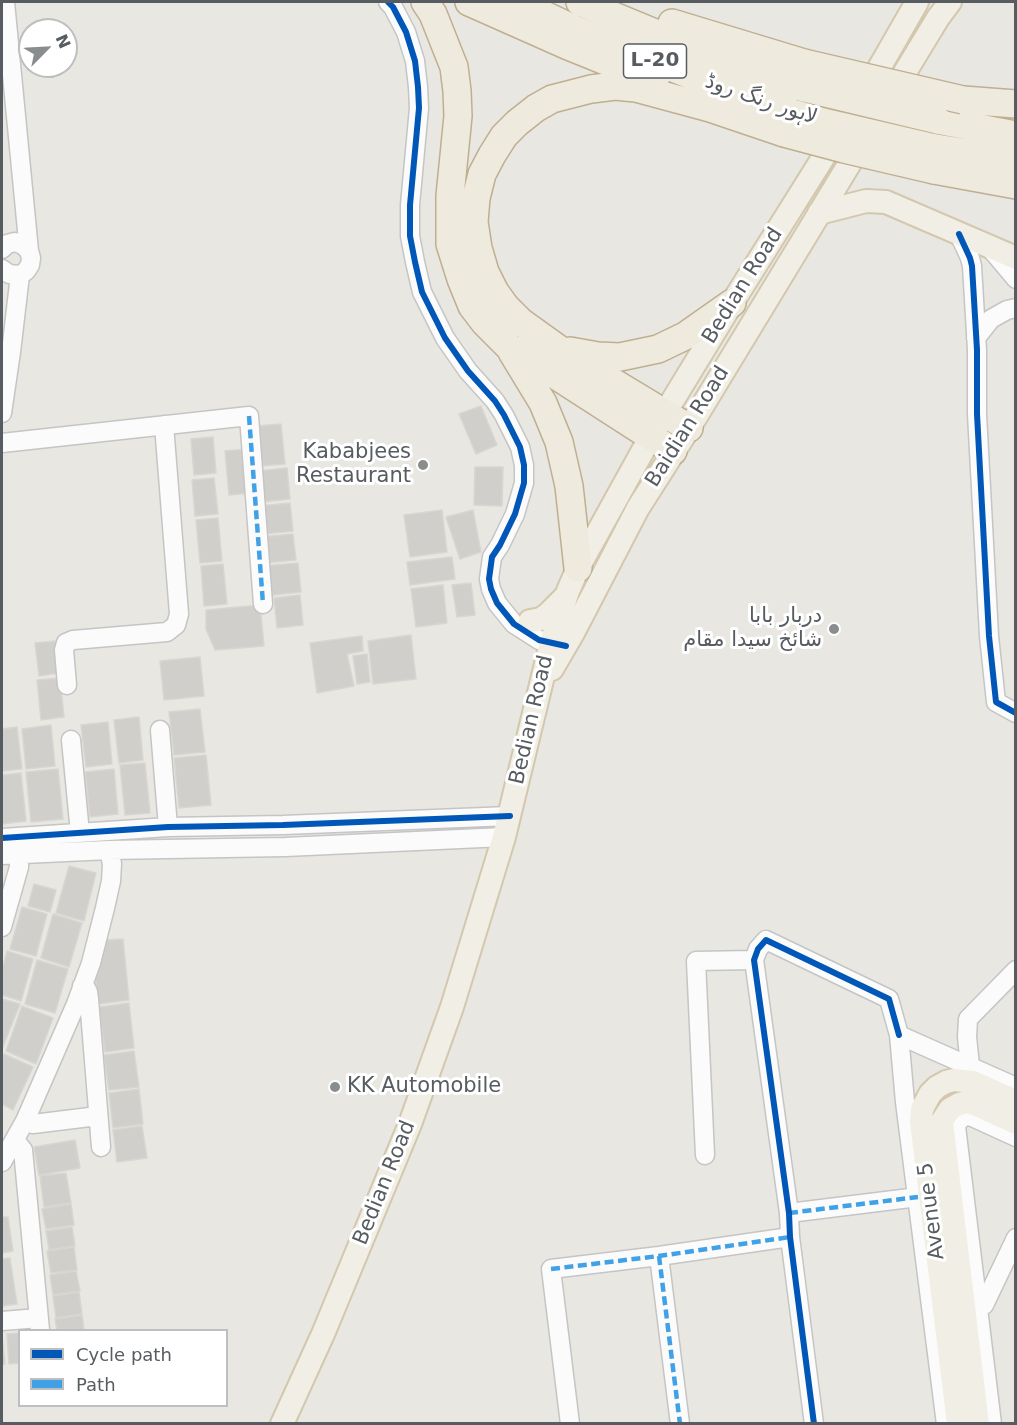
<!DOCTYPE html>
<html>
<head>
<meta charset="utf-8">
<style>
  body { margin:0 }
  #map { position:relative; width:1017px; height:1425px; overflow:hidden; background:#e8e7e2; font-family:"DejaVu Sans",sans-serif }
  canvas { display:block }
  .frame { position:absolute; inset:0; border:3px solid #575c61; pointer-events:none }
  .legend { position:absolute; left:18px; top:1329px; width:210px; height:78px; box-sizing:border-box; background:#fff; border:2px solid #bcbec0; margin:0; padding:8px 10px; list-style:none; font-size:18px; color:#575c61 }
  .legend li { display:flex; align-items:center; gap:12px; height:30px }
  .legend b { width:30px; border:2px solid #bcbec0 }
  .north { position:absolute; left:18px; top:18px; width:60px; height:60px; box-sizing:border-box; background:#fff; border:2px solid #bcbec0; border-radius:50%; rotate:66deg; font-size:16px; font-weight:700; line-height:24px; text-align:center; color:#575c61 }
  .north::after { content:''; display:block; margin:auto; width:21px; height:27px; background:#8a8d8e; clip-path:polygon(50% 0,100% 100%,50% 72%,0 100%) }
</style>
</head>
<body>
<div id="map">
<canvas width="1017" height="1425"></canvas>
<div class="frame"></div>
<ul class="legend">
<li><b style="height:8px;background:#0057b8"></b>Cycle path</li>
<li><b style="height:8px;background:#41a1e6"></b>Path</li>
</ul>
<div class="north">N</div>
</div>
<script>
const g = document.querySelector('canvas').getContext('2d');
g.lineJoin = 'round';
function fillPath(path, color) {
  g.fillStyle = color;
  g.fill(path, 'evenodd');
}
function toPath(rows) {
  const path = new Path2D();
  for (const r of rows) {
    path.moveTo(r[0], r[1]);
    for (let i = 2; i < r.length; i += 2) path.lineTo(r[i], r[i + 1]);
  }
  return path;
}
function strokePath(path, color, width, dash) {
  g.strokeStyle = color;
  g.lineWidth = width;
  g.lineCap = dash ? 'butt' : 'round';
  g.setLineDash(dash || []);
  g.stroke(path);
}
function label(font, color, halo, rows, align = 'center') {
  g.font = font + ' "DejaVu Sans",Vazirmatn,sans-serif';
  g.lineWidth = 6;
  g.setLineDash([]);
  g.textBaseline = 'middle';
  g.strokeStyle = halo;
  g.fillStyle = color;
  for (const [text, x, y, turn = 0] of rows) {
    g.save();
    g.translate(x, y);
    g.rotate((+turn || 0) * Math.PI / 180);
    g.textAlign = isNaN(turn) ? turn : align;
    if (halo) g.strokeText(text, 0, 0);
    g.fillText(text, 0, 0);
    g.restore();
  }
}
const building = toPath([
  [481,406,497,445,476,454,459,414,481,406],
  [281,424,285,464,260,466,257,426,281,424],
  [213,437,216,473,194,475,191,439,213,437],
  [247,449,251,493,229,495,225,451,247,449],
  [475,467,503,467,502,506,474,505,475,467],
  [287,468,290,499,261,502,259,471,287,468],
  [214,478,218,514,195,516,192,480,214,478],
  [290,503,293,531,263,534,260,506,290,503],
  [442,510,447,552,410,557,404,515,442,510],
  [473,510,481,552,460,559,446,517,473,510],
  [218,518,222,561,200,563,196,520,218,518],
  [293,534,296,560,263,563,261,537,293,534],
  [452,557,455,579,410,585,407,562,452,557],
  [298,563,301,592,265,596,262,566,298,563],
  [223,564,227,604,204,606,201,566,223,564],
  [471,583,475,615,457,617,452,585,471,583],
  [443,585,447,623,416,627,411,589,443,585],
  [300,595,303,625,277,628,274,598,300,595],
  [260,605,264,646,215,650,206,629,206,610,260,605],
  [411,635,416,679,373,684,368,641,411,635],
  [362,636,363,651,347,654,354,686,317,693,310,643,362,636],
  [56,641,59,673,39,676,35,643,56,641],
  [367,654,370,682,357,684,353,656,367,654],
  [200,657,204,696,164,700,160,661,200,657],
  [60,678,64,717,41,720,37,680,60,678],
  [200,709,205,752,174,755,169,712,200,709],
  [139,717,143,760,119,763,114,720,139,717],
  [108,722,112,764,86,767,81,725,108,722],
  [51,725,55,766,26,769,22,729,51,725],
  [17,727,22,769,2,771,2,729,17,727],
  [206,755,211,805,179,808,174,758,206,755],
  [145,763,150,813,125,815,120,765,145,763],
  [58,769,63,819,31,822,26,772,58,769],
  [114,769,118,814,90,817,85,772,114,769],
  [21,773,26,821,2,824,2,775,21,773],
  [69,866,96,873,84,921,56,913,69,866],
  [34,884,56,890,50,912,28,906,34,884],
  [22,907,47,914,36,956,10,949,22,907],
  [53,914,82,923,69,967,41,958,53,914],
  [123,939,129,1000,99,1004,95,976,106,940,123,939],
  [7,951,33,959,21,1001,2,995,2,970,7,951],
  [37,960,68,969,55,1013,25,1004,37,960],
  [2,999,20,1004,2,1049,2,999],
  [129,1003,134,1048,105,1052,99,1007,129,1003],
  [22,1006,53,1018,36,1064,6,1051,22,1006],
  [134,1051,139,1087,109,1090,104,1055,134,1051],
  [4,1054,33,1067,13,1110,2,1104,2,1060,4,1054],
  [139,1089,143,1124,113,1128,109,1093,139,1089],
  [142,1126,147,1158,117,1162,113,1130,142,1126],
  [75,1140,80,1168,39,1175,34,1147,75,1140],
  [66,1173,71,1203,44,1207,40,1176,66,1173],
  [71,1204,74,1225,46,1229,42,1209,71,1204],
  [2,1217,8,1217,13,1251,2,1253,2,1217],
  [72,1227,75,1246,49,1250,46,1231,72,1227],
  [74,1247,77,1270,51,1273,47,1251,74,1247],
  [10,1258,17,1304,2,1306,2,1259,10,1258],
  [76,1271,80,1291,53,1295,50,1275,76,1271],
  [79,1292,82,1314,56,1318,53,1296,79,1292],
  [82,1315,84,1330,57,1330,55,1319,82,1315],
  [20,1333,20,1363,9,1364,7,1334,20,1333],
  [2,1336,5,1364,2,1365,2,1336]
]);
fillPath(building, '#d0cfcc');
strokePath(building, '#d8d6d1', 1.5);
const minor = toPath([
  [5,2,29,251],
  [388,2,393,7,406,32,415,61,418,87,419,108,410,205,410,236,415,262,422,292,445,338,468,371,495,401,504,415,520,447,524,465,524,483,515,514,500,545,492,557,489,579,491,589,497,603,514,624,539,640,564,646],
  [959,234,970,258,972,266,977,350,977,414,989,636,996,702,1016,713],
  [990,248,1016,279],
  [2,249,7,244,15,242,23,245,29,251,31,258,30,265,26,271,20,275,9,274,2,269],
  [976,338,991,319,1007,310,1016,308],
  [2,413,11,352,20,275],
  [2,443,249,416,263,604],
  [67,685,64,650,66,643,73,640,167,632,176,625,179,614,164,425],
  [160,730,168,827],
  [71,740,80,833],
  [2,838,168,827,283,825,510,816],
  [2,855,109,850,285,847,504,837],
  [2,927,19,867,19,854],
  [82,986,86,988,88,992,89,999,101,1147],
  [971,1075,967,1037,968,1019,1016,970],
  [25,1121,33,1124,98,1116],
  [14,1141,19,1145,23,1150,40,1330],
  [705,1155,696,961,754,960],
  [2,1162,25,1121,76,1004,91,963,105,908,111,881,112,864,109,850],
  [789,1213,918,1197],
  [659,1256,680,1424],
  [978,1307,984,1305,1016,1238],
  [2,1321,39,1318],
  [570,1424,551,1269,659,1256,790,1237],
  [814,1424,790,1237,789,1213,754,960,758,949,766,940,889,999,899,1035],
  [946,1424,905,1102,899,1035,1016,1087],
  [992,1424,956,1126,958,1122,963,1117,970,1116,1016,1137]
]);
const major = toPath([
  [819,213,866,201,886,202,1016,258],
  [530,621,541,619,548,614,565,597],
  [552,669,573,633,638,508,689,428,938,18,950,2],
  [282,1424,323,1334,410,1124,452,1007,504,837,551,643,568,591,578,568,651,436,732,303,878,70,917,2],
  [958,1424,921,1122,922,1109,930,1094,937,1087,946,1082,954,1080,973,1082,1016,1101],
  [978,1424,942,1122,944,1118,950,1109,959,1104,968,1102,979,1106,1016,1123]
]);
const highway = toPath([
  [425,2,433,14,454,67,457,91,458,116,450,196,450,244,461,279,472,306,485,323,510,348,521,353,673,451],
  [469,2,566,45,655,81],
  [517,2,574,29,693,76,796,114],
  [580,2,696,50,800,87],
  [672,23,804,63],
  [963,100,1016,104],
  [937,120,1016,135],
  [930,147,1016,161],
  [934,170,1016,185],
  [570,351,598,356,620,357,658,349,685,336,732,303],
  [512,352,543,403,559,442,569,486,578,568],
  [689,428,560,350,521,322,506,307,495,292,485,272,478,248,474,222,476,198,482,174,492,155,504,136,517,123,536,108,552,99,591,89,615,86,636,88,710,108,784,133]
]);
strokePath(minor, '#c4c5c4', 21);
strokePath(major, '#d3c7ad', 26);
strokePath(highway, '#bfaf90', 30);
strokePath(minor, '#fcfbfb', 18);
strokePath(major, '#f1efe5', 22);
strokePath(highway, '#eeeade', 27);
const highwayBridge = toPath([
  [804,63,963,100],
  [800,87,937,120],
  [796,114,823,122,930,147],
  [784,133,844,149,934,170]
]);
strokePath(highwayBridge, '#bfaf90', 30, []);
strokePath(highwayBridge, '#eeeade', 27);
strokePath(toPath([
  [249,416,263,604],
  [789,1213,918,1197],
  [659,1256,680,1424],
  [551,1269,659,1256,790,1237]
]), '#41a1e6', 4.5, [9, 4.5]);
strokePath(toPath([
  [388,2,393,7,406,32,415,61,418,87,419,108,410,205,410,236,415,262,422,292,445,338,468,371,495,401,504,415,520,447,524,465,524,483,515,514,500,545,492,557,489,579,491,589,497,603,514,624,539,640,566,646],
  [959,234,970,258,972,266,977,350,977,414,989,636,996,702,1016,713],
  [2,838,168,827,283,825,510,816],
  [814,1424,790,1237,789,1213,754,960,758,949,766,940,889,999,899,1035]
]), '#0057b8', 6);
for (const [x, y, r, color] of [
  [423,465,6,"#8a8d8e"],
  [834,629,6,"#8a8d8e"],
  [335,1087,6,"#8a8d8e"]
]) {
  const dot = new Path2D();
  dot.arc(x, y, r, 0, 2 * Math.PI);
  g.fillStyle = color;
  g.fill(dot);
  strokePath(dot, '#fff', 2);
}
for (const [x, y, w] of [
  [655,61,63]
]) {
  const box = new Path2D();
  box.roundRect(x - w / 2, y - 17, w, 34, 4.5);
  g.fillStyle = '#fff';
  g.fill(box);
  strokePath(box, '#575c61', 1.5);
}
label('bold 20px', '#575c61', null, [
  ["L-20",655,61]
]);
label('21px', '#575c61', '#fff', [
  ["لاہور رنگ روڈ",761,100,19],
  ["Bedian Road",743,286,-58],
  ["Baidian Road",688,427,-58],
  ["Bedian Road",532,720,-77],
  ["Bedian Road",385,1183,-68],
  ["Avenue 5",932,1211,-97]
]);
label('21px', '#575c61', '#fff', [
  ["Kababjees",411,453],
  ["Restaurant",411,477],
  ["دربار بابا",822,617],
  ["شائخ سیدا مقام",822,641],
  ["KK Automobile",347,1087,"left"]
], 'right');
</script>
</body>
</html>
